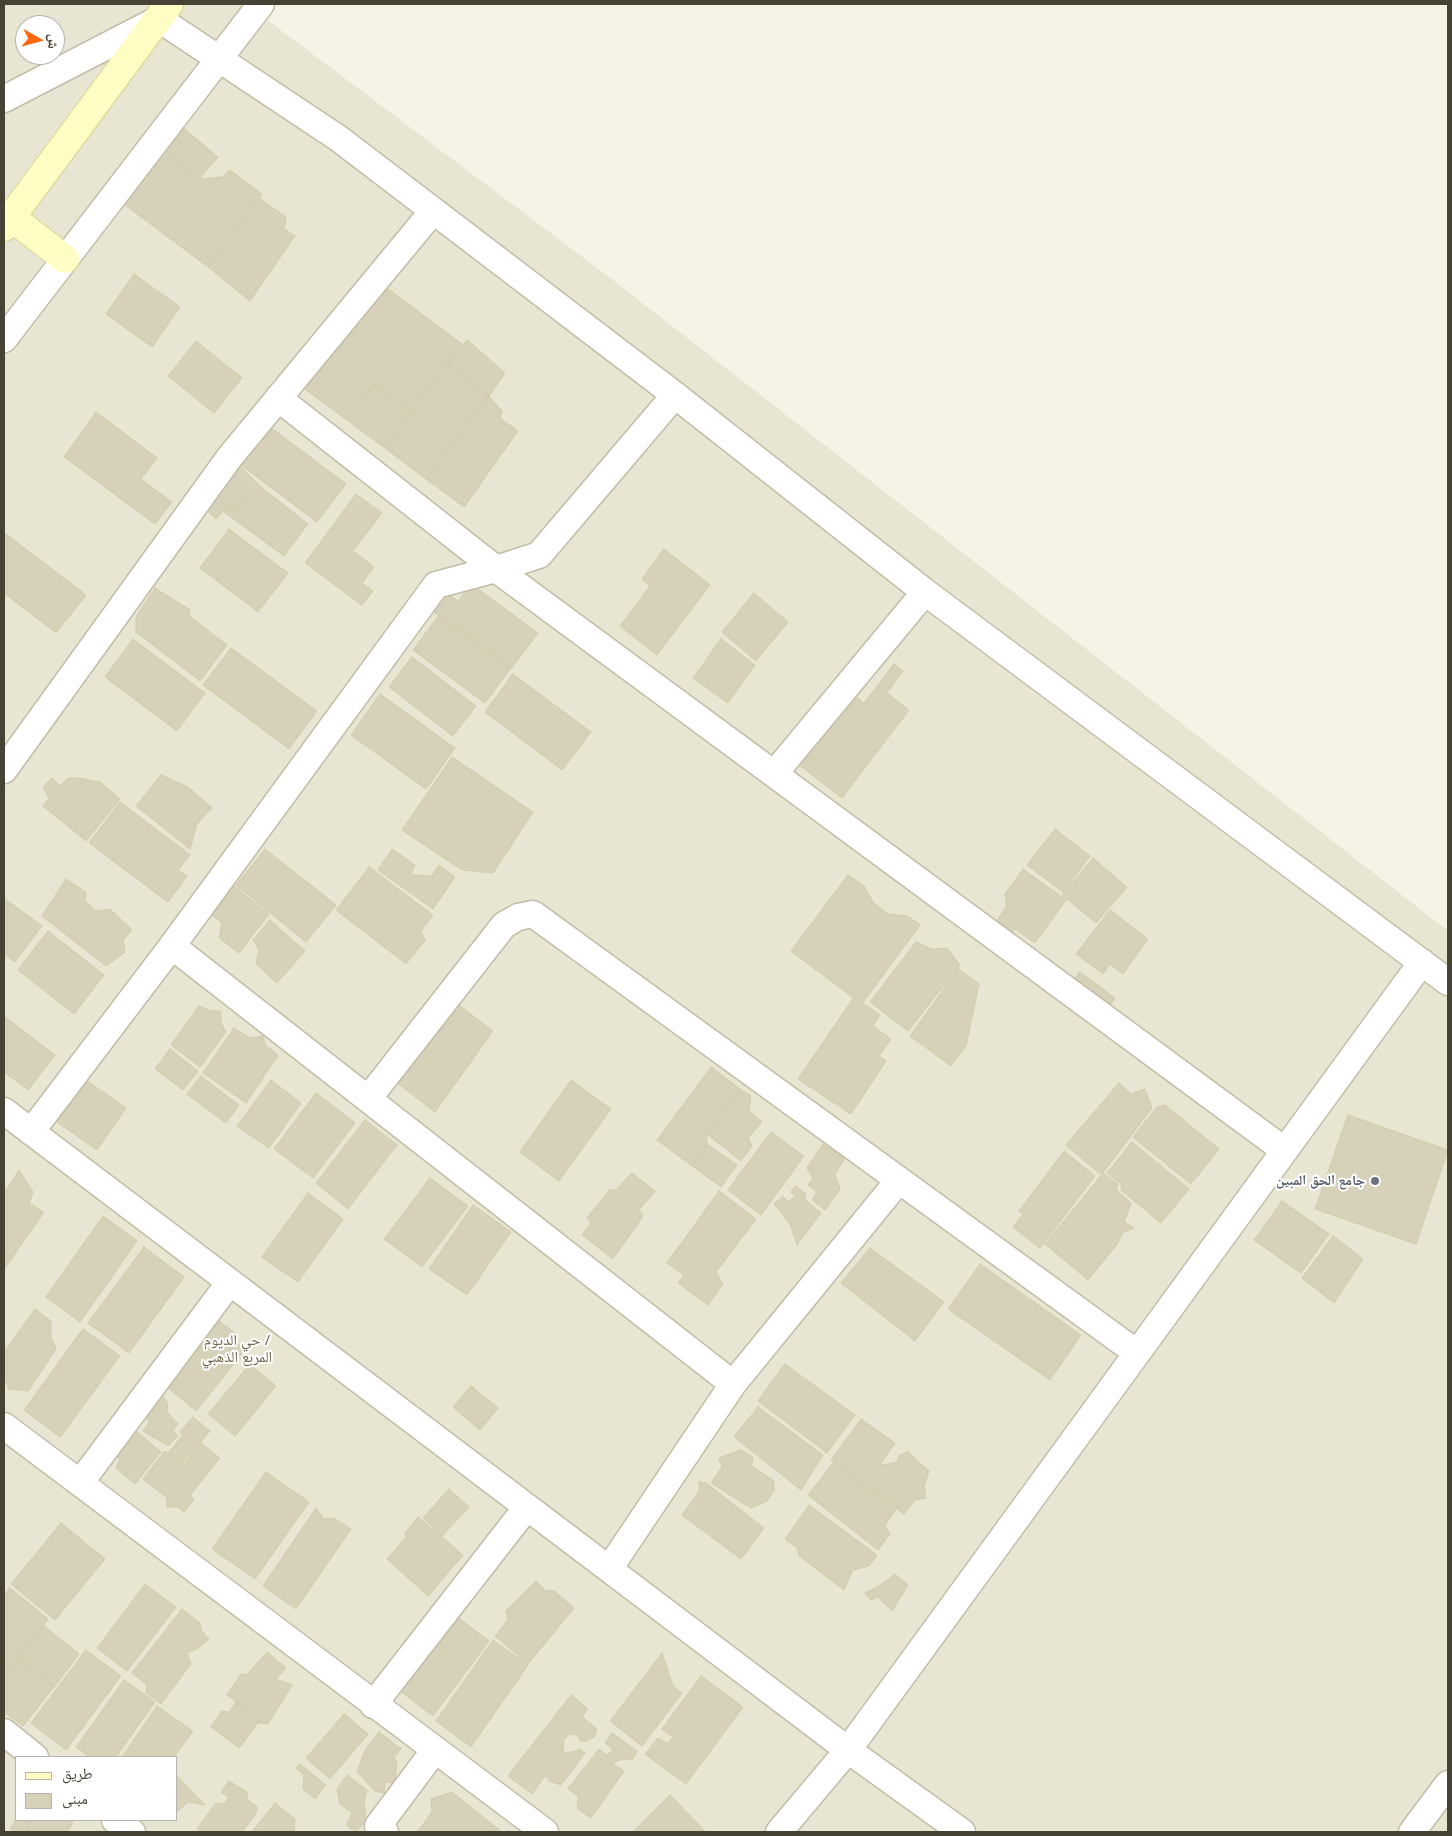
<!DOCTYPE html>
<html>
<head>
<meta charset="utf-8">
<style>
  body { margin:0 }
  #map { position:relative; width:1452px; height:1836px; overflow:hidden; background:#f4f3e5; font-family:"Open Sans","Noto Naskh Arabic",sans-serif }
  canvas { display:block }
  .frame { position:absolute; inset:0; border:5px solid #474334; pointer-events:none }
  .legend { position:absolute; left:15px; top:1756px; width:162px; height:65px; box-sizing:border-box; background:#fff; border:1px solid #b5b4ae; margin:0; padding:6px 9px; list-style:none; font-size:15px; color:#474334 }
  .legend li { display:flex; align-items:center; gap:10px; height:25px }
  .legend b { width:25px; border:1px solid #b5b4ae }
  .north { position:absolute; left:15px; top:15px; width:50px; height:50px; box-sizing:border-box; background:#fff; border:1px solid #b5b4ae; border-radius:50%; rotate:97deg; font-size:14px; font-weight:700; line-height:20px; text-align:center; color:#474334 }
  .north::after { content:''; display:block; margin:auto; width:18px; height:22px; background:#f61; clip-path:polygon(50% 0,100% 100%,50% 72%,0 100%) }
</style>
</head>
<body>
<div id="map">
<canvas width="1452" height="1836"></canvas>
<div class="frame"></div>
<ul class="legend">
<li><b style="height:6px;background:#fffdc4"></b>طريق</li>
<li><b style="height:14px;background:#d7d1b9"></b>مبنى</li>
</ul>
<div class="north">ش</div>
</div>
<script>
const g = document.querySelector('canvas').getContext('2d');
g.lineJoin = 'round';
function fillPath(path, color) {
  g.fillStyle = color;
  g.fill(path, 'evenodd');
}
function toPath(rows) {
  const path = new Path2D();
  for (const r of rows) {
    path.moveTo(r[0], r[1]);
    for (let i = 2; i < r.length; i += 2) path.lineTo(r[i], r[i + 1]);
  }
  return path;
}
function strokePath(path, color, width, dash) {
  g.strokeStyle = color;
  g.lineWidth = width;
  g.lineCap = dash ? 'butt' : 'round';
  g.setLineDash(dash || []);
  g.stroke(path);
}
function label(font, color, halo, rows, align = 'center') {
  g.font = font + ' "Open Sans","Noto Naskh Arabic",sans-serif';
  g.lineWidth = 4;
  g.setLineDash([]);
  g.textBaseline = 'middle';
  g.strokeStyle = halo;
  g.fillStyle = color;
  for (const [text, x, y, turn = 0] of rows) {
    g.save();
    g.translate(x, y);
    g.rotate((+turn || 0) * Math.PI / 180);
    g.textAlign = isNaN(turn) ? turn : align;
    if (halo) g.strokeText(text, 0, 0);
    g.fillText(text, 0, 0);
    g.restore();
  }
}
fillPath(toPath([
  [4,4,246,4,609,277,1448,931,1448,1832,4,1832],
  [25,25,55,25,55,55,25,55],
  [16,1757,176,1757,176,1820,16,1820]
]), '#e8e6d2');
const building = toPath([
  [181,126,218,157,199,179,163,148,181,126],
  [163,148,199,179,222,177,230,170,262,194,208,267,121,202,163,148],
  [259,198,286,217,284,229,295,236,250,301,208,267,259,198],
  [134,274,180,307,152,347,106,314,134,274],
  [383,285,462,344,411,411,374,384,347,420,305,389,383,285],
  [467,340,505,373,489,396,447,364,467,340],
  [196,341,242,378,214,413,168,376,196,341],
  [447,364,489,396,426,479,385,448,447,364],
  [374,384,411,411,385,448,347,420,374,384],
  [489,396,502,411,500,418,518,431,464,507,426,479,489,396],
  [96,412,157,458,141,479,172,502,155,524,64,457,96,412],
  [270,427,346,484,317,522,241,465,270,427],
  [237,463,261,487,248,499,223,511,216,519,199,502,237,463],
  [261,487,308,524,284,556,223,511,248,499,261,487],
  [356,494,382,513,353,551,374,567,362,583,373,591,362,605,305,563,356,494],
  [229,529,288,573,258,612,200,568,229,529],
  [6,534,86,595,56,633,4,593,4,537,6,534],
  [664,549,710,585,657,655,620,626,650,586,642,579,664,549],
  [471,584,538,633,511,669,431,610,445,592,458,601,471,584],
  [155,588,190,610,189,616,227,645,200,681,136,632,136,617,155,588],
  [754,593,788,622,756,661,722,632,754,593],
  [439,615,511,668,485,703,413,650,439,615],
  [133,639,205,693,177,731,105,677,133,639],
  [721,639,755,665,728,703,693,678,721,639],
  [231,648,317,711,289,749,203,685,231,648],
  [412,657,476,706,453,736,389,687,412,657],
  [894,664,903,671,887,693,909,710,842,798,794,761,848,691,864,703,894,664],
  [513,674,591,732,562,770,485,712,513,674],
  [380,694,455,748,426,789,351,735,380,694],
  [452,757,533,812,493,873,462,870,402,830,452,757],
  [161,775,188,787,212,808,197,824,190,849,136,806,161,775],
  [52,778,60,786,68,778,79,778,100,782,120,799,86,841,43,806,49,798,43,787,52,778],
  [120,802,190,855,178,870,187,876,168,902,89,843,120,802],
  [1055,829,1090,856,1063,892,1027,865,1055,829],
  [265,849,336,905,306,942,236,885,265,849],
  [392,849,415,865,411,875,432,876,439,865,455,877,433,909,378,870,392,849],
  [1093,858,1127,887,1096,923,1062,895,1093,858],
  [369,867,433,915,421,931,425,940,406,964,336,910,369,867],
  [1023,869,1066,900,1035,943,1015,929,1011,934,995,923,1007,906,1005,894,1023,869],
  [848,875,864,886,873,902,888,914,908,916,920,925,862,1004,791,951,848,875],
  [66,879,86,892,85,901,96,911,110,909,132,930,123,940,125,952,106,966,42,916,66,879],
  [229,882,269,914,239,953,219,938,222,923,207,911,229,882],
  [4,898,42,926,15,962,4,954,4,898],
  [1110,910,1148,939,1123,974,1110,964,1103,974,1076,954,1110,910],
  [270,920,305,951,277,983,256,964,259,950,253,940,270,920],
  [48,931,104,975,74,1014,18,970,48,931],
  [916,942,932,949,947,948,960,965,908,1031,870,1002,916,942],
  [958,969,979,984,966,1046,951,1066,910,1036,958,969],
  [1080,972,1115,998,1106,1012,1070,984,1080,972],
  [854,997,880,1015,873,1026,891,1039,879,1056,886,1061,851,1114,798,1079,854,997],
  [455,1002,493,1031,435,1112,396,1082,455,1002],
  [199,1006,211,1011,221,1011,221,1023,226,1032,200,1067,171,1045,199,1006],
  [4,1016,55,1055,28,1090,4,1072,4,1016],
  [234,1028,250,1038,263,1036,265,1045,278,1055,246,1103,203,1073,234,1028],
  [170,1049,198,1071,183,1090,155,1069,170,1049],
  [711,1067,740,1089,707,1134,707,1144,692,1166,657,1140,711,1067],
  [201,1076,239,1105,226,1123,187,1094,201,1076],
  [86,1080,126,1108,97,1150,57,1122,86,1080],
  [271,1080,301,1103,269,1148,237,1126,271,1080],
  [571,1080,611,1109,559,1181,520,1152,571,1080],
  [1119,1083,1131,1094,1145,1089,1152,1108,1103,1173,1099,1173,1066,1145,1119,1083],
  [740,1089,751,1096,749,1110,762,1122,748,1138,752,1146,741,1161,707,1134,740,1089],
  [316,1093,355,1123,313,1178,274,1149,316,1093],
  [1165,1105,1219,1149,1191,1184,1133,1137,1157,1107,1165,1105],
  [1348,1115,1448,1150,1416,1244,1315,1209,1348,1115],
  [365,1120,397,1145,348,1209,316,1183,365,1120],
  [771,1132,804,1156,761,1215,728,1190,771,1132],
  [1132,1142,1189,1189,1161,1223,1121,1190,1121,1184,1107,1173,1132,1142],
  [707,1144,737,1165,721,1187,692,1166,707,1144],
  [823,1144,845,1158,835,1174,840,1189,825,1210,812,1200,817,1192,808,1185,813,1179,807,1168,823,1144],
  [1064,1151,1095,1176,1040,1248,1013,1227,1023,1214,1019,1211,1064,1151],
  [19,1170,33,1192,29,1203,44,1212,5,1268,4,1193,19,1170],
  [632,1173,655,1191,639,1210,643,1216,613,1259,582,1235,591,1223,587,1218,610,1189,615,1191,632,1173],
  [1103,1173,1118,1184,1116,1190,1131,1203,1124,1222,1134,1228,1123,1232,1118,1243,1088,1280,1045,1244,1103,1173],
  [430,1178,468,1206,422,1267,384,1239,430,1178],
  [795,1186,806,1194,805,1200,821,1213,797,1245,790,1224,774,1204,783,1196,788,1202,795,1196,791,1192,795,1186],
  [719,1191,756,1219,716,1272,723,1284,708,1305,678,1283,684,1275,667,1263,719,1191],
  [308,1193,343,1219,298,1282,262,1257,308,1193],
  [1282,1201,1329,1234,1301,1273,1254,1240,1282,1201],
  [473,1205,511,1232,467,1295,429,1269,473,1205],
  [103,1216,137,1241,80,1322,46,1297,103,1216],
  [1333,1236,1363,1259,1334,1303,1302,1278,1333,1236],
  [144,1247,184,1277,129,1353,88,1323,144,1247],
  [870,1248,944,1302,915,1341,841,1283,870,1248],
  [980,1264,1081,1335,1050,1380,948,1309,980,1264],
  [35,1309,51,1321,51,1337,56,1349,28,1391,9,1389,4,1376,4,1352,35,1309],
  [219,1321,235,1333,235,1341,245,1350,196,1411,166,1386,219,1321],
  [83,1329,120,1356,60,1437,24,1410,83,1329],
  [250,1364,276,1386,235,1436,208,1414,250,1364],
  [785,1364,855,1415,827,1453,758,1401,785,1364],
  [471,1386,498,1408,480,1430,453,1407,471,1386],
  [160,1392,168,1404,167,1412,178,1424,173,1431,178,1436,168,1446,143,1431,149,1422,143,1410,160,1392],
  [758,1407,823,1455,801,1490,734,1437,758,1407],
  [193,1417,210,1431,181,1465,168,1453,183,1435,180,1432,193,1417],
  [861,1419,895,1443,881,1463,883,1465,897,1462,899,1455,908,1452,929,1471,924,1486,926,1498,915,1500,904,1514,831,1460,861,1419],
  [128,1424,161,1452,135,1484,116,1468,120,1459,108,1449,128,1424],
  [201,1443,220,1458,190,1495,194,1499,184,1512,178,1507,167,1507,167,1498,143,1479,165,1451,183,1466,201,1443],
  [741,1450,753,1457,752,1466,774,1481,774,1491,767,1501,751,1508,711,1483,722,1467,719,1458,741,1450],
  [834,1462,896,1510,885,1525,890,1534,878,1550,808,1495,834,1462],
  [266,1472,309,1502,255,1579,212,1549,266,1472],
  [699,1482,706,1483,764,1528,741,1559,682,1515,699,1491,699,1482],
  [449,1489,469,1507,442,1536,423,1518,449,1489],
  [809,1505,877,1555,869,1566,853,1570,844,1590,799,1556,797,1548,785,1539,809,1505],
  [316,1508,324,1519,334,1518,351,1529,296,1609,263,1586,316,1508],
  [418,1517,463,1555,428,1596,387,1559,406,1537,405,1533,418,1517],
  [61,1523,105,1559,55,1620,11,1584,61,1523],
  [895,1574,908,1585,892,1611,878,1597,871,1600,865,1593,879,1586,895,1574],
  [536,1581,546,1591,554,1591,574,1608,528,1664,495,1636,508,1620,506,1611,536,1581],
  [145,1584,176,1607,127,1671,97,1648,145,1584],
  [10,1588,48,1619,4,1674,4,1595,10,1588],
  [182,1609,200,1623,201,1630,209,1639,197,1649,187,1653,191,1664,161,1704,146,1693,147,1685,132,1673,182,1609],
  [457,1617,489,1641,433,1716,400,1691,457,1617],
  [43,1625,79,1654,54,1687,18,1658,43,1625],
  [493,1640,528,1665,471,1747,436,1721,493,1640],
  [86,1650,121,1676,66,1750,31,1723,86,1650],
  [267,1652,286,1668,276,1679,292,1685,268,1724,258,1723,261,1719,227,1695,241,1674,247,1675,267,1652],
  [662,1653,673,1686,682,1693,642,1746,610,1721,662,1653],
  [18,1658,54,1687,23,1726,4,1712,4,1675,18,1658],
  [701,1676,743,1707,686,1784,645,1754,658,1738,668,1744,673,1737,662,1729,701,1676],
  [124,1680,155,1702,116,1757,90,1757,76,1747,124,1680],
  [571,1695,588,1709,582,1717,597,1729,595,1736,587,1741,581,1741,577,1735,570,1734,564,1739,563,1752,572,1752,580,1749,585,1753,561,1785,550,1781,546,1775,532,1794,508,1776,571,1695],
  [237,1701,261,1719,239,1748,211,1727,222,1711,229,1712,237,1701],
  [157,1706,193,1731,174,1757,122,1757,157,1706],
  [344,1714,368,1734,330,1779,306,1758,344,1714],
  [379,1732,401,1749,394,1757,397,1763,395,1783,385,1782,384,1793,375,1791,357,1772,365,1750,379,1732],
  [612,1733,637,1751,633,1759,620,1760,612,1763,624,1771,591,1818,578,1809,577,1801,579,1797,568,1789,599,1749,607,1755,612,1752,612,1748,605,1743,612,1733],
  [300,1764,326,1785,315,1799,303,1789,304,1775,296,1768,300,1764],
  [347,1775,367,1790,364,1801,366,1820,356,1832,346,1825,352,1813,340,1804,337,1789,347,1775],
  [178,1777,205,1805,188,1802,176,1813,176,1779,178,1777],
  [229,1781,247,1792,248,1800,257,1807,256,1813,242,1832,200,1832,197,1829,215,1804,225,1803,229,1797,221,1792,229,1781],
  [452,1792,502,1832,417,1832,432,1812,431,1799,452,1792],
  [670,1795,706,1832,633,1832,670,1795],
  [275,1803,295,1819,294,1832,252,1832,275,1803],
  [16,1820,32,1820,28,1823,28,1832,15,1832,10,1829,16,1820],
  [32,1820,68,1820,73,1823,67,1832,28,1832,28,1823,32,1820]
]);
fillPath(building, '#d7d1b9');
strokePath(building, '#d2cbac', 1);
const street = toPath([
  [4,99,159,19,338,138,675,395,925,592,1448,982],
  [4,339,261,4],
  [278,398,496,569,1284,1150],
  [4,770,229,458,433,211],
  [774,774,925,592],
  [172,946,733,1384],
  [368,1099,504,925,518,917,533,914,1137,1353],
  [4,1111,848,1750,962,1832],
  [31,1132,172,946,436,585,496,569,539,555,675,395],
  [4,1426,545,1832],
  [80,1483,230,1282],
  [609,1569,733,1384,899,1180],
  [373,1705,527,1507],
  [4,1732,35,1757],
  [115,1820,132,1832],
  [385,1832,378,1826,434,1751],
  [779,1832,848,1750,1422,962],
  [1412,1832,1448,1784]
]);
const secondary = toPath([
  [11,217,65,259],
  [4,227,169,4]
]);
strokePath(street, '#c0bda7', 29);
strokePath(secondary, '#d7d391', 30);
strokePath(street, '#fff', 26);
strokePath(secondary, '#fffdc4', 28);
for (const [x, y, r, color] of [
  [1375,1181,5,"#6b7280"]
]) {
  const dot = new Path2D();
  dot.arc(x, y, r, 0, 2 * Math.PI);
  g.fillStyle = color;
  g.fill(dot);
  strokePath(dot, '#fff', 2);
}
label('bold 14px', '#5b616d', '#fff', [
  ["جامع الحق المبين",1365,1181]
], 'right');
label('15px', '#6b644a', '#fff', [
  ["حي الديوم /",237,1341],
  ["المربع الذهبي",237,1358]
]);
</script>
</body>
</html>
